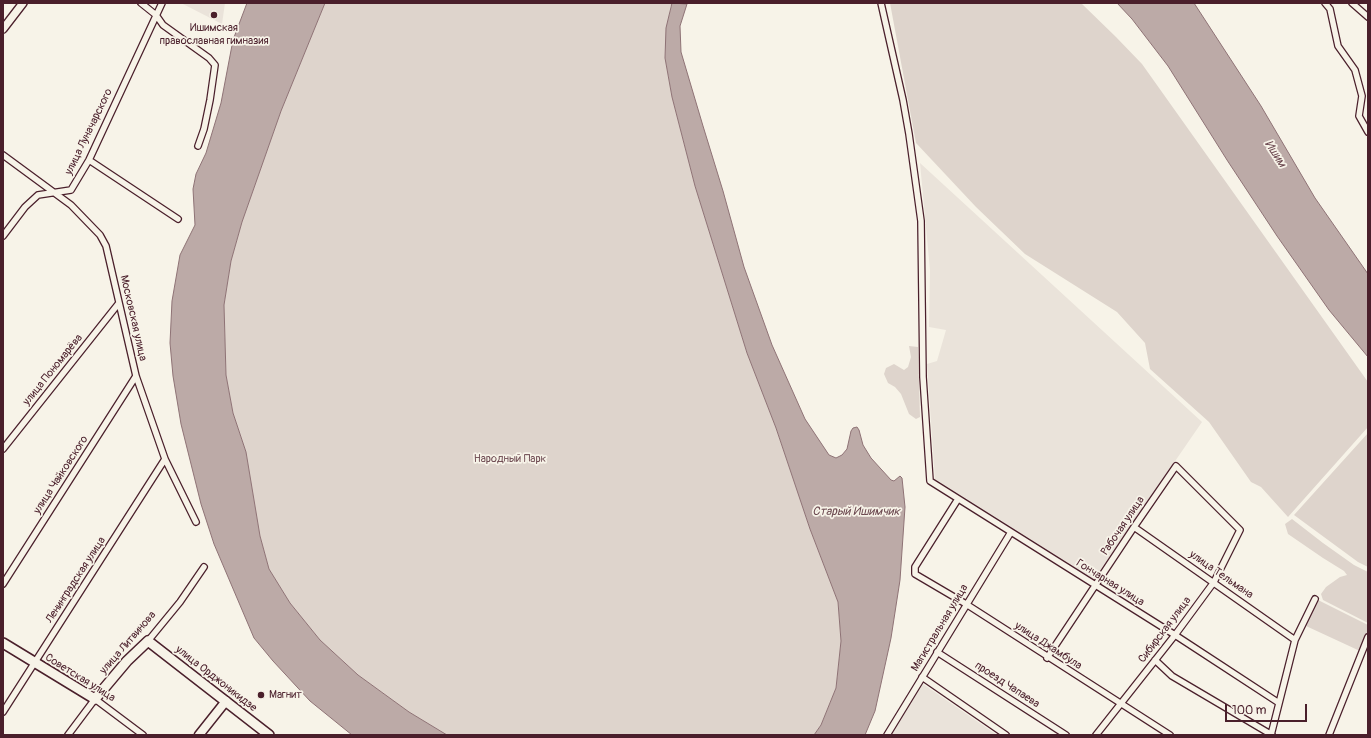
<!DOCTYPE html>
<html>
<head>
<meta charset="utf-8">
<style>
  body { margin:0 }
  #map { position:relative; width:1371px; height:738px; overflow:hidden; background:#f7f3e8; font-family:Pangolin,sans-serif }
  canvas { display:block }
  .frame { position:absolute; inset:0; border:4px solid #4a1f2b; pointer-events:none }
  .scale { position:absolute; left:1225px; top:704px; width:82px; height:18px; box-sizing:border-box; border:2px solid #4a1f2b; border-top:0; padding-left:5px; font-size:12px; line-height:14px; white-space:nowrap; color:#4a1f2b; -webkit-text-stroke:3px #f7f3e8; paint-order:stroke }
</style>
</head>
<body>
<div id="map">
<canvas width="1371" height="738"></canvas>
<div class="frame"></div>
<div class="scale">100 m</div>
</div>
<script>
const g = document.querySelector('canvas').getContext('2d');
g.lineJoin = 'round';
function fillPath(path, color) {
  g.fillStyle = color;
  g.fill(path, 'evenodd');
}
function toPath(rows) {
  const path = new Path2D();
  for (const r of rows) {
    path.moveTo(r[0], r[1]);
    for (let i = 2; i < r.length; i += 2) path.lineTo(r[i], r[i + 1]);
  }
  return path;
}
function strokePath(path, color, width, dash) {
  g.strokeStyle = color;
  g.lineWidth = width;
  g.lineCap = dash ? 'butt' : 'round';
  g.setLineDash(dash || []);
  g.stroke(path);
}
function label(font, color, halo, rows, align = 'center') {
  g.font = font + ' Pangolin,sans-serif';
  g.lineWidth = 3.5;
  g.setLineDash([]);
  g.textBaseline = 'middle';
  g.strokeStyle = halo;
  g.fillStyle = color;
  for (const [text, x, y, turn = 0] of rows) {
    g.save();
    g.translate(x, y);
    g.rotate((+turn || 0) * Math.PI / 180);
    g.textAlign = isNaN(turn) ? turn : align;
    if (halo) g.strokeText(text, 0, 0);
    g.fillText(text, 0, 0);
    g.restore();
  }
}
fillPath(toPath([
  [181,3,225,3,222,24],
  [920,163,1202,422,1094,579,935,479,927,364,937,361,946,330,929,327,930,270],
  [923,684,997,735,890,735]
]), '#eae3da');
fillPath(toPath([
  [325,3,672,3,670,8,665,58,672,97,695,186,747,353,776,428,810,529,838,602,841,641,836,688,821,725,814,735,447,735,409,712,358,675,320,640,290,603,269,569,260,536,246,452,233,413,226,375,224,305,231,261,242,222,281,111],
  [890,3,1081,3,1116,37,1142,64,1368,382,1368,427,1288,517,1261,487,1251,482,1209,422,1150,369,1145,343,1117,312,1025,254,976,207,916,143],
  [909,346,918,347,920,417,916,419,909,414,901,394,895,387,888,383,884,374,886,368,894,364,904,370,908,367,911,357],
  [1368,433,1368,567,1358,562,1294,515],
  [1292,519,1323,543,1354,565,1368,572,1368,623,1323,600,1321,594,1326,587,1340,577,1347,575,1344,571,1323,558,1288,534,1285,524],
  [1318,600,1368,625,1368,630,1360,651,1306,626]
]), '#ded4cc');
const water = toPath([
  [247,3,325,3,281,111,242,222,231,261,224,305,226,375,233,413,246,452,260,536,269,569,290,603,320,640,358,675,409,712,447,735,352,735,310,701,273,661,254,638,214,544,201,504,181,424,173,376,170,343,172,301,180,255,195,225,193,189,196,174,206,153,221,103,233,40,247,3],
  [672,3,687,4,680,26,681,52,703,126,723,191,744,267,772,345,805,419,829,455,836,458,842,455,847,449,851,431,853,428,857,427,859,430,863,445,871,458,891,480,894,481,900,476,902,478,905,507,900,580,891,638,875,711,865,735,814,735,821,725,836,688,841,641,838,602,810,529,776,428,747,353,695,186,672,97,665,58,666,28,672,3],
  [1117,3,1194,3,1261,106,1315,198,1368,274,1368,357,1329,310,1277,236,1227,160,1168,66,1132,19,1117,3]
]);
fillPath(water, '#bcaaa7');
strokePath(water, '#8e7275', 1);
const minor = toPath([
  [141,3,156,15,163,25,209,58,215,65,210,100,204,129,198,146],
  [881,3,903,100,909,134,921,221,923,377,930,481,1175,635,1279,703],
  [1325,3,1330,9,1338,46,1355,70,1362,96,1359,116,1368,132],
  [1352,3,1368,17],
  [3,155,71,205,100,235,106,246,136,376,165,459,196,522],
  [89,160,178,219],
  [3,236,25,207,38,195,71,190,89,160,162,3],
  [3,449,119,303],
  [958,499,915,567,915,574,966,604,1170,735],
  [1134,527,1295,640],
  [3,584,136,376],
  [148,641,180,602,204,567],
  [937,652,1066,735],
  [1047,658,1134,527,1176,466,1240,530,1214,582,1175,635,1096,735],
  [1155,660,1172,676,1272,735],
  [922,677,1006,735],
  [3,712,165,459],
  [68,735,95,699,143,735],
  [887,735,1011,532],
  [1271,735,1295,640,1315,599],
  [1329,735,1368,637]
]);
const tertiary = toPath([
  [3,29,23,3]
]);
const secondary = toPath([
  [199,735,226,701]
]);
const primary = toPath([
  [3,643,95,699,127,661,148,641,269,735]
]);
strokePath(minor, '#4a1f2b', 8);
strokePath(tertiary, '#4a1f2b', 10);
strokePath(secondary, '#4a1f2b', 11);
strokePath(primary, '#4a1f2b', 12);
strokePath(minor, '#f7f3e8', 5.5);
strokePath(tertiary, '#f7f3e8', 7);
strokePath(secondary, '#f7f3e8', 8);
strokePath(primary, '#f7f3e8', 9);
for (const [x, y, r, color] of [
  [214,15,4,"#4a1f2b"],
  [261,695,4,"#4a1f2b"]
]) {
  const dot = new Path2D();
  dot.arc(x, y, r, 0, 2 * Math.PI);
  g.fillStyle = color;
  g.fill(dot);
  strokePath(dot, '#f7f3e8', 1.5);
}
label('11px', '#4a1f2b', '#f7f3e8', [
  ["Ишимская",214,28],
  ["православная гимназия",214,41],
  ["Магнит",269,695,"left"]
]);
label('11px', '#4a1f2b', '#f7f3e8', [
  ["улица Луначарского",89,132,-64],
  ["Московская улица",133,318,77],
  ["улица Пономарёва",53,370,-51],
  ["улица Чайковского",61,475,-57],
  ["Рабочая улица",1123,526,-56],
  ["улица Тельмана",1221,575,35],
  ["Ленинградская улица",76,580,-57],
  ["Гончарная улица",1110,583,32],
  ["Магистральная улица",940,628,-59],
  ["Сибирская улица",1165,630,-53],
  ["улица Литвинова",128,643,-49],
  ["улица Джамбула",1048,646,33],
  ["Советская улица",80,678,32],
  ["улица Орджоникидзе",216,679,38],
  ["проезд Чапаева",1007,685,33]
]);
label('11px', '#6f4c53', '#f7f3e8', [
  ["Народный Парк",510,459]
]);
label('italic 12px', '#6c4950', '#f7f3e8', [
  ["Ишим",1275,154,57],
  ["Старый Ишимчик",856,512]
]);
</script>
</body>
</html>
